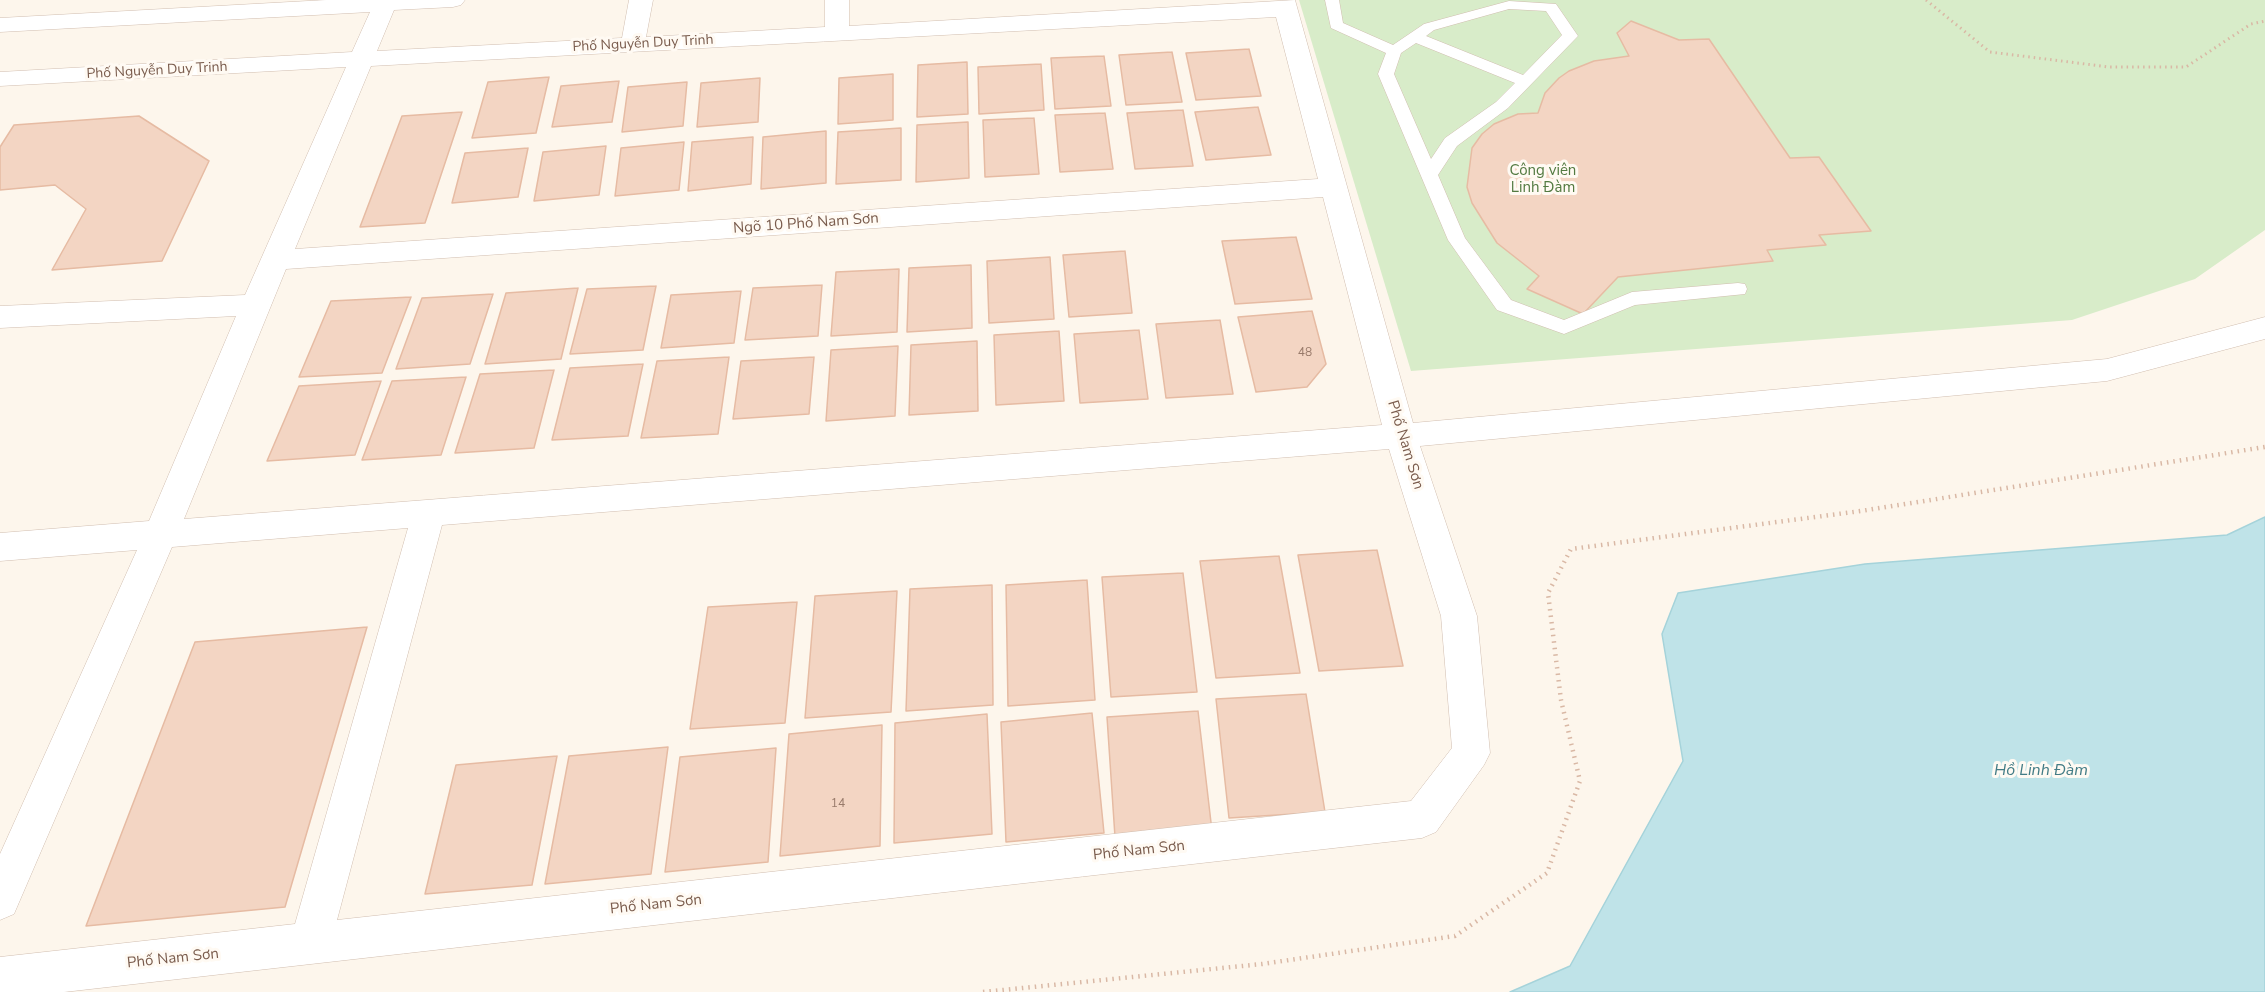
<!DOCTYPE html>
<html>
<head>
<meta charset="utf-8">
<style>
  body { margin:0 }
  canvas { display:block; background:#fdf6ec }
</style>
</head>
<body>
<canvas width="2265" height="992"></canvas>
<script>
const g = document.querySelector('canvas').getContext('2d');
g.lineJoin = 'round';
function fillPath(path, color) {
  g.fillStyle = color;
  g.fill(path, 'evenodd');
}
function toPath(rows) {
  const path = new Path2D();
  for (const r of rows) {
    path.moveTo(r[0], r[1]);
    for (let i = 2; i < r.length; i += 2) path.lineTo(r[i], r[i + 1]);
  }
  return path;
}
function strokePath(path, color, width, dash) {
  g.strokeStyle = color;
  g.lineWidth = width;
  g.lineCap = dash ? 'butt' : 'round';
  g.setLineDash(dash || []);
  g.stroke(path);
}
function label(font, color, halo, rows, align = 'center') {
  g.font = font + ' "Nunito Sans",sans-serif';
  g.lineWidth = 6;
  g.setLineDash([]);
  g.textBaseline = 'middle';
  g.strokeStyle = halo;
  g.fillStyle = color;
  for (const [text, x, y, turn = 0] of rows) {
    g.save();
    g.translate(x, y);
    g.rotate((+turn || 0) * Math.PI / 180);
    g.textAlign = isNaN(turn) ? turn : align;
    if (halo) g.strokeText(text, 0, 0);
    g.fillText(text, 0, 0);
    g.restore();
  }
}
fillPath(toPath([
  [1299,0,2265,0,2265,230,2195,279,2072,320,1411,371]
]), '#d8ecc9');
const water = toPath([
  [2265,517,2265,992,1510,992,1570,966,1683,761,1662,634,1678,593,1865,564,2227,535,2265,517]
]);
fillPath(water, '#bfe3e8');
strokePath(water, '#a5d3da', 1.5);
const building = toPath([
  [1631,21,1679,40,1709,39,1790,158,1819,157,1871,231,1819,235,1826,245,1767,250,1773,261,1618,277,1583,314,1527,289,1539,276,1497,243,1472,203,1467,187,1472,148,1482,134,1494,124,1518,114,1538,113,1545,93,1559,78,1569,71,1594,61,1629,56,1617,33,1631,21],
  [1249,49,1261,96,1196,100,1186,53,1249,49],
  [1172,52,1182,102,1126,105,1119,55,1172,52],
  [1104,56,1111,106,1055,109,1051,58,1104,56],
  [967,62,968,114,917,117,918,65,967,62],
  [1041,64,1044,110,979,114,978,67,1041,64],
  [893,74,893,120,838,124,839,78,893,74],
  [549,77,536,133,472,138,488,82,549,77],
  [760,78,758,122,697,127,701,83,760,78],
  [619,81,612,122,552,127,561,86,619,81],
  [687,82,683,126,622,132,628,87,687,82],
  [1258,107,1271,155,1206,160,1195,112,1258,107],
  [1183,110,1193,166,1135,169,1127,113,1183,110],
  [462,112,425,223,360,227,402,116,462,112],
  [1105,113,1113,169,1060,172,1055,115,1105,113],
  [139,116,209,161,162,261,52,270,86,209,55,185,0,190,0,147,14,125,139,116],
  [1034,118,1039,174,985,177,983,120,1034,118],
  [968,122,969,178,916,182,917,125,968,122],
  [901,128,901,180,836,184,838,132,901,128],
  [826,131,826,183,761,189,763,137,826,131],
  [753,137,751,184,688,191,692,142,753,137],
  [684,142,679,190,615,196,621,148,684,142],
  [606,146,599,195,534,201,543,152,606,146],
  [528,148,518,197,452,203,465,153,528,148],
  [1296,237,1312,299,1235,304,1222,241,1296,237],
  [1125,251,1132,313,1069,317,1063,255,1125,251],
  [1050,257,1054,319,989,323,987,261,1050,257],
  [971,265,972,328,907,332,909,268,971,265],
  [899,269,897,332,831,336,836,272,899,269],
  [822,285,818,336,745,340,753,288,822,285],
  [656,286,643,350,570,354,587,289,656,286],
  [578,288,561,359,485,364,506,293,578,288],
  [741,291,734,343,661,348,671,295,741,291],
  [493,294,470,364,396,369,422,298,493,294],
  [411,297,382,373,299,377,331,301,411,297],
  [1312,311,1326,364,1307,387,1256,392,1238,317,1312,311],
  [1220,320,1233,394,1166,398,1156,324,1220,320],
  [1139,330,1148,399,1080,403,1074,334,1139,330],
  [1059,331,1064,401,996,405,994,335,1059,331],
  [977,341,978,411,909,415,911,345,977,341],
  [898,346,895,416,826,421,831,350,898,346],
  [729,357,718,434,641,438,657,361,729,357],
  [814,357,809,414,733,419,741,361,814,357],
  [643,364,628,436,552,440,570,368,643,364],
  [554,370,534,448,455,453,480,374,554,370],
  [466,377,441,455,362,460,392,381,466,377],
  [381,381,355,455,267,461,299,386,381,381],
  [1377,550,1403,666,1319,671,1298,555,1377,550],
  [1279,556,1300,673,1216,678,1200,561,1279,556],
  [1183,573,1197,692,1111,697,1102,577,1183,573],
  [1087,580,1095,700,1008,706,1006,585,1087,580],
  [992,585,993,705,906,711,910,589,992,585],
  [897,591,891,712,805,718,815,596,897,591],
  [797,602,785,723,690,729,708,607,797,602],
  [367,627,285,907,86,926,195,642,367,627],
  [1306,694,1325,812,1229,818,1216,699,1306,694],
  [1198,711,1212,831,1115,837,1107,717,1198,711],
  [1092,713,1104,833,1006,842,1001,722,1092,713],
  [987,714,992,834,894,843,895,723,987,714],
  [882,725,880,846,780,856,789,734,882,725],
  [668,747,651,874,545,884,569,756,668,747],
  [776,748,768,862,665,872,680,757,776,748],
  [557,756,532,885,425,894,456,765,557,756]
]);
fillPath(building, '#f3d5c3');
strokePath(building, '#e6bba3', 1.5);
const service = toPath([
  [1325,0,1339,0,1343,23,1393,45,1424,24,1509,1,1556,4,1578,36,1508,108,1457,146,1438,175,1465,238,1511,300,1564,320,1632,292,1738,283,1745,284,1747,289,1745,294,1635,305,1564,334,1497,310,1448,240,1378,74,1386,53,1331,28,1325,0],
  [1509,9,1546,11,1562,35,1523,75,1426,36,1434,30,1509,9],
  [1416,43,1515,83,1496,102,1445,138,1431,159,1394,74,1401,53,1416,43]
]);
const minor = toPath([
  [326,0,465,0,461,5,453,7,394,10,377,51,622,38,629,0,653,0,646,37,825,27,825,0,849,0,849,26,1295,0,1413,423,2107,359,2265,317,2265,339,2107,381,1420,446,1477,616,1490,753,1484,765,1436,832,1422,838,64,992,0,992,0,957,295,924,408,528,172,547,14,914,0,920,0,854,137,550,0,561,0,533,149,521,236,316,0,328,0,306,245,295,346,67,0,86,0,72,352,52,370,12,0,32,0,18,326,0],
  [1276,17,1318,179,295,249,371,66,1276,17],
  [1323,197,1382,425,184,519,286,269,1323,197],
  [1389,449,1441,616,1452,748,1411,801,337,920,442,525,1389,449]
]);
strokePath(service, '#d1beb0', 1);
strokePath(minor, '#d1beb0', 1);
strokePath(toPath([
  [1926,0,1990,52,2109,67,2186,67,2251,24,2265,21]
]), '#d9b8a5', 3, [1.5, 4]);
strokePath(toPath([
  [983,992,1262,964,1455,936,1547,873,1580,781,1561,700,1548,593,1571,549,1861,511,2265,447]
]), '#d9b8a5', 4.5, [1.5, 5]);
fillPath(service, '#fff');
fillPath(minor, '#fff');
label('12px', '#987a6a', null, [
  ["48",1305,353],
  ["14",838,804]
]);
label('14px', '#7a5c4d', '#fffaf3', [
  ["Phố Nguyễn Duy Trinh",643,44,-3],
  ["Phố Nguyễn Duy Trinh",157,71,-3]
]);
label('15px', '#537a41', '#fffaf3', [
  ["Công viên",1543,171],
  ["Linh Đàm",1543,188]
]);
label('15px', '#7a5c4d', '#fffaf3', [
  ["Ngõ 10 Phố Nam Sơn",806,224,-4],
  ["Phố Nam Sơn",1405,445,73],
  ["Phố Nam Sơn",1139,851,-6],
  ["Phố Nam Sơn",656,905,-6],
  ["Phố Nam Sơn",173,959,-6]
]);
label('italic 16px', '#437c86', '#fffaf3', [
  ["Hồ Linh Đàm",2041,771]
]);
</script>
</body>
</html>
